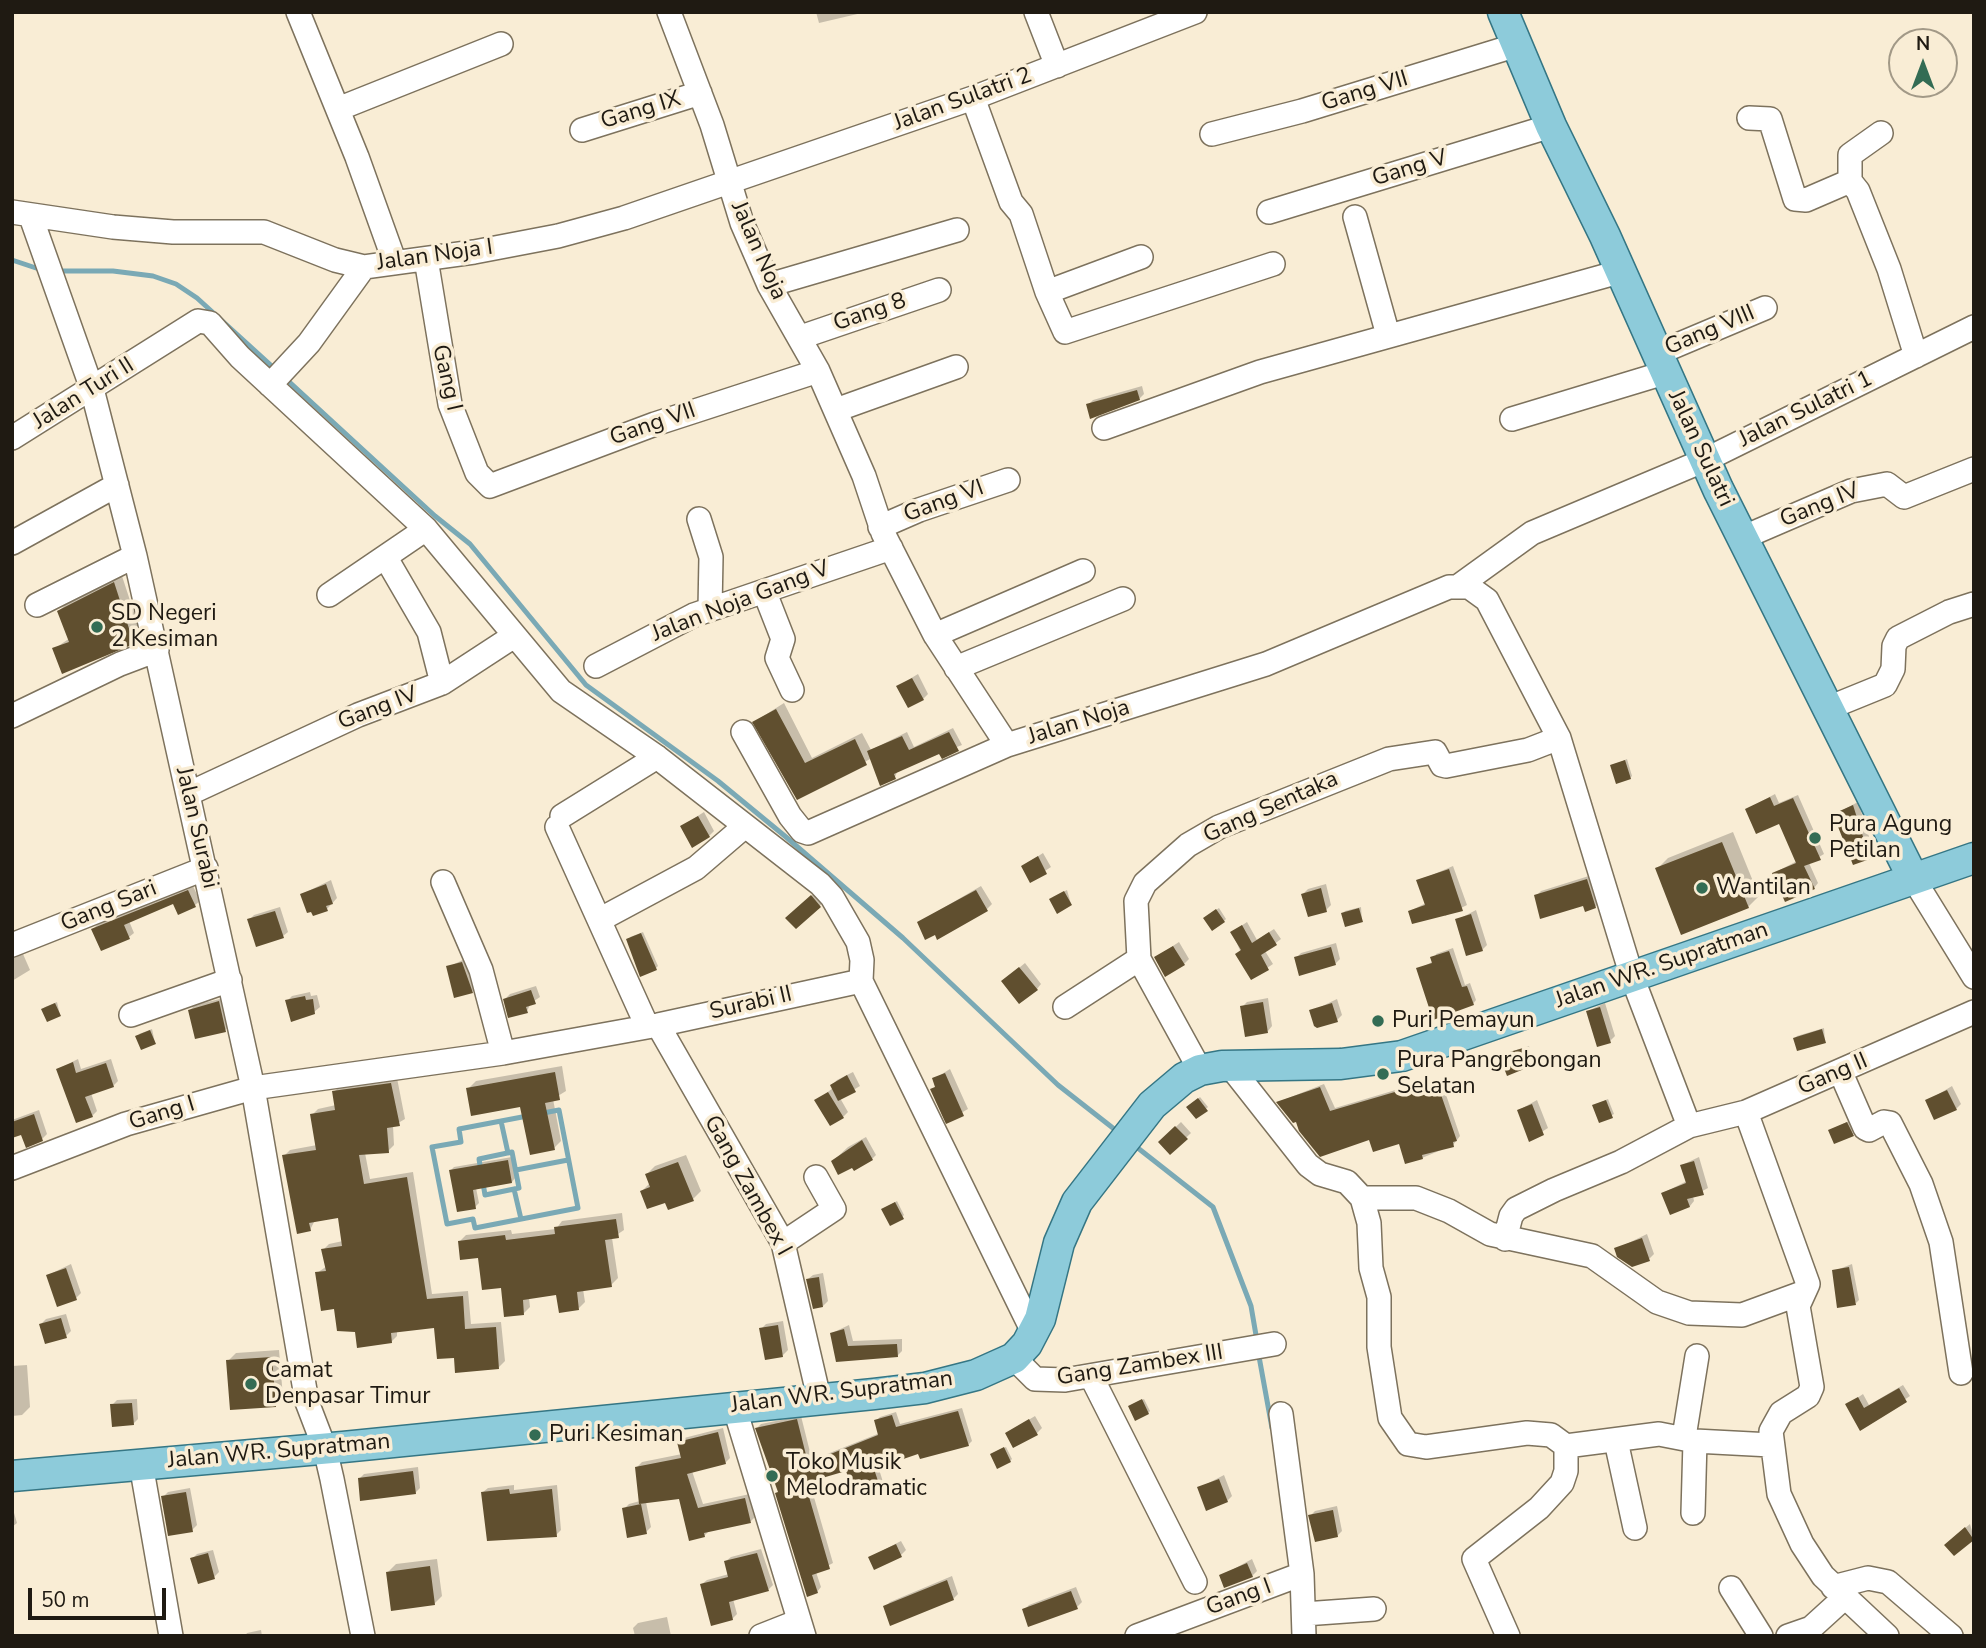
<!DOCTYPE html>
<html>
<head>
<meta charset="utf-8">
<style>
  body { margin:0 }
  #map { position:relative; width:1986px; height:1648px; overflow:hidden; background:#f9edd5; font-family:"Nunito Sans",sans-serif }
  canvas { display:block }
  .frame { position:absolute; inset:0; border:14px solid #1f1a12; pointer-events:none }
  .north { position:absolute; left:1888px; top:28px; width:70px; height:70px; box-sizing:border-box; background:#f9edd5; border:2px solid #a29987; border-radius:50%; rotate:0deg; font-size:19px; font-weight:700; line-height:28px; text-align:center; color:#1f1a12 }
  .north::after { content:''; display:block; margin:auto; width:24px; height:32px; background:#336c54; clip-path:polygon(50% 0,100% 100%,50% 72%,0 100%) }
  .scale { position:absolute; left:28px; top:1588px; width:138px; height:32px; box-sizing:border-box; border:4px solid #1f1a12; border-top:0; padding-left:9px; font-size:21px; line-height:24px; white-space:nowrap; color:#1f1a12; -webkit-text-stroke:5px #f9edd5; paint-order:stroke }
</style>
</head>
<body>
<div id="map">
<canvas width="1986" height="1648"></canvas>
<div class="frame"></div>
<div class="north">N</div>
<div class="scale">50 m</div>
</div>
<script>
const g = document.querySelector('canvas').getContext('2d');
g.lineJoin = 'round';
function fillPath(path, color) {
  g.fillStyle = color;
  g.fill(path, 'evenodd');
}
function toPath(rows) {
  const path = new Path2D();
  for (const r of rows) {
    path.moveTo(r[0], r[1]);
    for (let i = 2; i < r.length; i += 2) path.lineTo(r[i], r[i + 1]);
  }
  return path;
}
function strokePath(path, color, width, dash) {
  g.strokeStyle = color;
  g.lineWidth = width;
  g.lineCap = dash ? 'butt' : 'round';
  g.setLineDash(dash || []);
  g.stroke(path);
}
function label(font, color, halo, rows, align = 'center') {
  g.font = font + ' "Nunito Sans",sans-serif';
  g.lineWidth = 7;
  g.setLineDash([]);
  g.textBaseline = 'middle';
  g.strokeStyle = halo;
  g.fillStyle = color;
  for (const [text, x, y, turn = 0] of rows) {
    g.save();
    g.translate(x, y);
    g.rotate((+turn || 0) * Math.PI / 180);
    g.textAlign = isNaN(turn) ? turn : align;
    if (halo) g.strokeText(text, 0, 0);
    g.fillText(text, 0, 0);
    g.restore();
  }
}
fillPath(toPath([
  [816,12,866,12,819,23],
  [1142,386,1144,394,1139,399,1088,405,1093,400],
  [122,576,141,634,133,642,63,672,54,649,70,638,59,611,67,603],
  [918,674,928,694,923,699,898,686],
  [784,703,812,758,862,733,871,750,907,732,914,747,953,728,962,745,898,770,895,777,872,758,798,798,754,722],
  [1627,759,1632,776,1630,778,1612,766],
  [1775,794,1779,803,1798,795,1824,854,1809,863,1818,883,1814,888,1774,873,1797,861,1780,821,1747,809],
  [1858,802,1874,852,1869,857,1835,814],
  [704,812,714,831,709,836,682,826],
  [1733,832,1759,896,1748,907,1657,869,1668,858],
  [1043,853,1051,867,1031,880,1023,866],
  [1453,866,1467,905,1445,916,1444,913,1410,911,1426,903,1418,881],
  [1592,875,1600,902,1595,907,1536,896,1541,891],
  [331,880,337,898,327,909,302,894],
  [1326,884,1331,905,1326,910,1303,894,1308,889],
  [193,886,200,901,195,905,174,902,129,921,134,933,129,937,93,929,98,924],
  [981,886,992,904,987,909,936,933,919,922],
  [1067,890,1071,904,1053,897],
  [817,891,825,901,796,927,792,913],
  [280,907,288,932,283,936,249,920,254,915],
  [1361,907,1362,921,1343,913,1345,911],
  [1219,908,1226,919,1224,921,1207,916],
  [1476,910,1487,945,1482,950,1457,920],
  [1247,922,1257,940,1274,929,1281,939,1265,951,1273,964,1252,978,1232,932],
  [643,932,658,966,656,968,630,937],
  [1179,942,1189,959,1184,964,1156,957],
  [1336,943,1340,959,1335,964,1296,958,1301,953],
  [1453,948,1465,985,1470,983,1476,1000,1473,1004,1418,969,1434,961,1436,954],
  [12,952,23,954,30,970,12,981],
  [467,958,477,987,472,992,448,967],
  [1025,963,1041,984,1037,989,1008,977],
  [536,986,540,997,531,1003,527,1011,505,999,510,994],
  [310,992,311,996,317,995,320,1007,314,1012,287,1001,292,996],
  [224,998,230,1025,225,1030,190,1010,195,1005],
  [1268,998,1272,1026,1268,1031,1242,1007,1247,1002],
  [1337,999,1342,1015,1337,1020,1312,1011],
  [57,1002,60,1015,43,1009,45,1007],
  [1605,1003,1615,1036,1610,1041,1588,1011],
  [1824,1028,1825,1042,1795,1038,1797,1036],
  [152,1029,155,1043,139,1034],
  [1529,1046,1533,1064,1501,1056,1503,1054],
  [78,1059,81,1069,111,1059,118,1081,113,1086,91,1093,97,1111,92,1116,58,1069],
  [562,1066,566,1091,553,1099,561,1141,554,1148,521,1105,468,1089,476,1081],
  [950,1069,968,1109,947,1121,932,1090,937,1085,934,1079],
  [853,1072,860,1086,840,1098,848,1112,843,1117,816,1101,833,1088,832,1085,837,1080],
  [397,1078,405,1119,393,1126,394,1145,388,1151,365,1153,370,1179,413,1172,432,1294,468,1291,471,1324,501,1322,505,1361,499,1367,455,1356,435,1326,397,1331,397,1336,391,1342,357,1330,335,1307,317,1273,327,1266,323,1250,329,1244,343,1241,340,1216,315,1220,310,1230,284,1156,290,1150,317,1145,312,1115,318,1109,336,1105,334,1092,340,1086],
  [1441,1080,1460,1136,1453,1145,1422,1158,1401,1142,1297,1119,1278,1102,1324,1084,1335,1108,1409,1086,1410,1089],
  [1952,1086,1961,1104,1956,1109,1927,1101],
  [1200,1097,1208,1107,1197,1117,1189,1107],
  [1608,1099,1614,1114,1600,1121,1596,1104],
  [1537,1100,1548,1128,1530,1139,1519,1110],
  [39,1110,47,1134,42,1139,22,1133,12,1137,12,1120],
  [1849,1121,1853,1134,1832,1129],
  [1181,1122,1191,1133,1170,1153,1160,1142],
  [866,1137,876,1155,872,1159,833,1161,848,1147],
  [686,1155,701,1191,693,1199,666,1201,642,1191,650,1183,647,1174,655,1166],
  [512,1157,515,1178,512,1182,476,1188,479,1203,475,1207,451,1170,454,1167],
  [1699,1157,1708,1188,1693,1196,1694,1201,1690,1206,1671,1213,1663,1193,1687,1181,1682,1165],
  [897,1201,904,1215,902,1217,885,1208],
  [622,1213,624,1230,612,1238,618,1278,611,1285,583,1289,585,1302,579,1308,558,1293,529,1298,530,1307,523,1314,480,1256,460,1241,466,1235,511,1230,512,1234,556,1229,562,1221],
  [1647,1234,1654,1254,1649,1259,1616,1249],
  [71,1264,81,1293,76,1298,48,1275],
  [1852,1264,1859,1300,1856,1303,1834,1271],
  [823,1273,828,1301,823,1306,808,1279,813,1275],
  [66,1314,71,1331,66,1336,41,1324,46,1319],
  [783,1321,788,1350,783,1355,761,1329,766,1324],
  [849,1325,853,1341,902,1339,902,1351,897,1356,838,1360,832,1333],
  [279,1350,283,1397,275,1405,228,1361,236,1353],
  [27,1365,30,1407,22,1415,12,1416,12,1366],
  [1903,1385,1910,1396,1861,1429,1847,1405,1863,1394,1869,1405],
  [137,1399,138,1419,133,1424,112,1405,117,1400],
  [1144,1399,1150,1411,1148,1413,1132,1405],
  [962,1408,972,1441,968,1445,920,1452,878,1466,883,1482,879,1486,847,1469,809,1480,833,1563,816,1572,821,1587,817,1592,757,1428,761,1424,801,1416,812,1460,880,1433,876,1421,880,1417,896,1412,900,1424],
  [1035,1416,1042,1428,1037,1433,1007,1433],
  [723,1428,730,1458,725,1463,692,1471,703,1504,750,1494,755,1517,751,1521,710,1530,704,1536,680,1498,646,1502,651,1527,646,1532,624,1509,629,1504,640,1501,637,1467,642,1462,682,1454,679,1443,684,1438],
  [1006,1447,1012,1459,1010,1461,994,1453],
  [418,1467,420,1488,415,1493,359,1479,364,1474],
  [1224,1475,1232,1496,1227,1501,1199,1488],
  [514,1485,514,1490,557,1485,561,1530,556,1535,483,1492,488,1488],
  [190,1488,197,1525,192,1530,163,1497,168,1492],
  [12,1506,17,1523,12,1527],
  [1337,1506,1342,1531,1337,1536,1310,1516,1315,1511],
  [1970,1524,1974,1538,1955,1554,1951,1540],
  [901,1541,906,1550,901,1555,870,1557],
  [761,1549,773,1585,769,1589,733,1599,737,1614,732,1619,702,1584,707,1580,729,1574,726,1561,731,1557],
  [213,1550,219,1572,214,1577,192,1559,197,1554],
  [437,1559,442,1596,434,1604,388,1572,396,1564],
  [1252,1559,1257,1571,1252,1576,1221,1576],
  [952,1576,958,1594,953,1599,885,1607,890,1602],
  [1076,1587,1082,1602,1077,1607,1024,1610,1029,1605],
  [667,1617,671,1636,635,1636,633,1628,638,1623],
  [261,1630,262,1636,245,1636,247,1633]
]), '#0003');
strokePath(toPath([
  [12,260,42,270],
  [56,271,113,271,153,276,176,284,197,298,275,369],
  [285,378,435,516,470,544,586,685,718,781,786,837,903,938,1058,1085,1118,1132],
  [559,1110,578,1208,475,1228,473,1219,447,1224,432,1147,461,1142,459,1129,559,1110],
  [501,1121,508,1153],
  [1134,1145,1213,1207,1251,1306,1257,1341],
  [512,1152,519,1188,485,1195,479,1159,512,1152],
  [516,1170,568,1160],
  [514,1189,521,1219],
  [1258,1351,1272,1428]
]), '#7aa9b5', 5);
fillPath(toPath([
  [1137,390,1140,400,1090,419,1086,404],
  [114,582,134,644,62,674,52,648,69,642,57,611],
  [912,678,924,700,908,708,896,686],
  [776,709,805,763,855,739,867,765,797,800,752,722],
  [949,732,959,751,942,759,939,754,894,774,896,779,880,786,867,751,902,736,909,750],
  [1625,760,1631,779,1616,784,1610,765],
  [1770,797,1774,806,1793,798,1821,860,1804,866,1815,889,1785,902,1772,873,1796,863,1779,824,1756,834,1745,809],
  [1853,805,1870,859,1853,865,1833,814],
  [698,816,710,837,692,848,680,826],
  [1722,842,1749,908,1681,935,1655,868],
  [1038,856,1047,874,1030,883,1021,866],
  [1449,869,1463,911,1412,924,1408,911,1425,905,1416,880],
  [1587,879,1596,908,1585,912,1583,906,1540,919,1534,895],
  [326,884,333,904,326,906,328,911,313,916,311,912,307,913,300,894],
  [1321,888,1327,912,1308,917,1301,894],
  [188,890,196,907,178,915,173,904,124,925,130,939,101,951,91,929],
  [976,890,988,911,937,940,935,935,925,940,917,922],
  [1064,891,1072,905,1057,914,1049,899],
  [811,895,821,907,796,929,785,918],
  [1359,908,1363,922,1345,927,1341,913],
  [1216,909,1225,922,1212,931,1203,918],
  [275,911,284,938,256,947,247,919],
  [1471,914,1483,951,1466,956,1455,919],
  [1242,925,1252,943,1269,932,1277,945,1261,955,1269,970,1251,980,1235,954,1241,950,1230,932],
  [641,933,657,970,640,977,626,939],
  [1173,946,1185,965,1165,977,1154,957],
  [1331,947,1336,965,1299,976,1294,957],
  [1449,951,1462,987,1467,986,1474,1005,1433,1020,1416,968,1432,963,1430,957],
  [462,962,473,993,454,998,446,966],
  [1019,967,1038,990,1019,1004,1001,981],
  [531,990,536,1004,526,1007,528,1013,508,1018,503,999],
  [305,996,306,1000,313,999,315,1014,291,1022,285,1000],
  [219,1001,226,1032,195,1039,188,1010],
  [1263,1002,1268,1033,1245,1037,1240,1006],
  [55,1003,61,1016,47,1022,41,1009],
  [1332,1003,1338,1022,1317,1028,1314,1026,1309,1010],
  [1600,1007,1611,1043,1597,1047,1586,1011],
  [1822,1029,1826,1043,1797,1051,1793,1038],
  [150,1030,156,1044,141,1050,135,1036],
  [1527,1047,1534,1065,1507,1076,1499,1055],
  [73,1062,76,1073,106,1063,114,1087,85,1097,93,1117,76,1123,56,1069],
  [555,1072,560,1100,545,1103,555,1150,530,1155,520,1107,471,1116,466,1088],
  [945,1073,964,1116,946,1124,930,1089,935,1087,932,1078],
  [847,1075,856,1092,838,1101,830,1085],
  [391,1083,400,1126,387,1128,389,1153,359,1155,364,1184,407,1177,427,1299,463,1296,465,1329,496,1327,499,1369,455,1373,454,1358,437,1359,434,1328,391,1333,392,1343,357,1348,355,1332,337,1331,334,1309,321,1311,315,1272,326,1271,321,1249,342,1246,338,1218,309,1223,311,1231,297,1234,282,1155,316,1150,310,1114,335,1110,332,1091],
  [1437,1083,1457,1141,1453,1142,1454,1147,1422,1155,1423,1159,1405,1164,1399,1144,1373,1152,1369,1140,1320,1157,1299,1131,1296,1122,1293,1123,1276,1102,1320,1087,1330,1111,1405,1089,1406,1092],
  [1947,1090,1957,1110,1934,1120,1925,1100],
  [828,1092,844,1118,830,1126,814,1100],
  [1198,1098,1208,1111,1196,1119,1186,1107],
  [1606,1100,1613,1118,1599,1123,1592,1105],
  [1532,1104,1544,1135,1529,1142,1517,1110],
  [34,1114,43,1141,26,1148,21,1135,12,1138,12,1122],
  [1847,1122,1854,1136,1834,1144,1828,1130],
  [1175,1126,1188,1139,1170,1155,1158,1142],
  [862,1140,873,1160,854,1171,852,1168,838,1175,831,1161],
  [508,1160,512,1183,473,1190,476,1209,457,1212,449,1170],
  [1694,1161,1704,1195,1687,1199,1690,1207,1670,1215,1661,1193,1686,1183,1680,1165],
  [678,1162,694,1201,668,1210,665,1203,647,1209,640,1191,650,1187,645,1174],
  [895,1202,904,1219,890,1226,881,1209],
  [616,1219,619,1238,605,1240,612,1287,577,1292,579,1310,559,1313,556,1295,523,1300,524,1315,504,1317,501,1288,482,1290,478,1258,460,1260,458,1241,505,1235,506,1240,555,1234,554,1227],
  [1642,1238,1650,1261,1632,1267,1617,1257,1614,1248],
  [1849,1267,1856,1305,1837,1308,1832,1270],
  [66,1268,77,1300,57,1307,46,1275],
  [819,1277,823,1307,813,1309,806,1279],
  [61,1318,67,1338,45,1344,39,1324],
  [778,1325,783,1357,765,1360,759,1328],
  [844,1329,848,1346,897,1344,898,1357,836,1362,830,1333],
  [272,1357,276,1407,230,1410,226,1360],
  [1899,1388,1907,1402,1860,1431,1845,1404,1858,1397,1864,1408],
  [1142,1399,1149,1414,1135,1421,1128,1406],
  [132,1403,134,1425,112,1427,110,1404],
  [958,1411,969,1446,920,1459,918,1454,874,1469,880,1487,854,1495,846,1471,805,1483,830,1569,812,1575,818,1593,807,1597,775,1493,778,1492,755,1428,797,1419,808,1463,878,1435,874,1420,892,1415,896,1427],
  [1029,1419,1038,1435,1013,1448,1005,1433],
  [718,1432,726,1464,687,1474,698,1508,745,1498,751,1523,704,1533,705,1537,689,1541,679,1499,639,1504,635,1467,681,1458,677,1442],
  [1004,1447,1011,1462,997,1469,990,1454],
  [413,1471,416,1494,360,1501,358,1478],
  [1219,1479,1228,1502,1206,1511,1197,1487],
  [509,1489,510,1494,552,1489,557,1537,487,1541,481,1492],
  [186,1492,193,1532,168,1536,161,1496],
  [641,1504,647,1534,627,1538,622,1508],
  [1333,1510,1338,1537,1315,1542,1308,1515],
  [1965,1527,1974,1540,1954,1556,1944,1545],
  [896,1544,902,1557,874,1570,868,1557],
  [208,1553,215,1579,198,1584,190,1558],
  [757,1553,769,1591,729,1602,733,1620,711,1626,700,1584,728,1577,724,1561],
  [1247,1563,1253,1577,1224,1588,1219,1575],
  [430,1566,435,1605,391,1611,386,1572],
  [947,1580,954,1600,890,1626,883,1606],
  [1071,1591,1078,1609,1028,1627,1022,1609]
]), '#604f2f');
const minor = toPath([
  [298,12,357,157,395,263],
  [669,12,712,125,742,223,769,285,818,371,864,476,883,533,935,635,1007,745],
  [1036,12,1057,66],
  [973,98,1011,202,1021,214,1047,292,1065,332,1273,264],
  [338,109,501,44],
  [1749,118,1770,119,1795,199,1806,200,1850,181],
  [582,130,700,93],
  [1881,133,1850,155,1850,181,1858,191,1889,269,1916,356],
  [1212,134,1302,111,1517,45],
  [12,212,113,227,173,232,264,232,335,260,364,267,474,252,558,236,624,218,973,98,1195,12],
  [1269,212,1551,126],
  [31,217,92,389,135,556,253,1088,307,1402,325,1449,332,1479,363,1636],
  [1355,217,1388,335],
  [426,259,450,404,477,473,490,486,655,424,818,371],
  [769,285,957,230],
  [1047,292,1141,257],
  [801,337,939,290],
  [1656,354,1765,308],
  [270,385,309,343,364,267],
  [836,410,956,367],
  [1512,419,1664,373],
  [1104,428,1260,372,1619,272],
  [12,438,198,321,210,323,240,357,426,529,561,691,657,757,820,884,832,897,858,942,862,960,861,981],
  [699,519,711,557,710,609],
  [880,527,919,510,1008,480],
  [1742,538,1851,491,1887,484,1904,497,1974,469],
  [12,543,117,485],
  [1460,585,1532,533,1705,460,1974,327],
  [765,593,783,639,777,658,792,690],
  [329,595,426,529],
  [37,605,135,556],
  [935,635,1083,571],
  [596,666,694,615,891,548],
  [956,668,1123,599],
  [442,683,514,636],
  [1826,709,1885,685,1893,669,1894,646,1898,638,1949,612,1974,604],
  [12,716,120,664,157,650],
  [743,732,790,816,802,831,808,833,1007,745,1266,664,1449,587,1469,587,1487,600,1559,738,1632,977,1689,1126],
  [188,794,358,715,442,683,429,632,386,558],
  [562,816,657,757],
  [557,827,647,1026],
  [1913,878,1974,977],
  [443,882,481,970,503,1053],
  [601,919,696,868,745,826],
  [12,945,206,868],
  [861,981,1034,1334],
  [1065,1007,1139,959],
  [131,1015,230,980],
  [658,1025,783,1243,819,1398],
  [1230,1066,1308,1165,1320,1174,1347,1182,1362,1198,1369,1223,1371,1268,1379,1297,1379,1347,1390,1418,1408,1444,1426,1447,1527,1433,1551,1435,1566,1446],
  [1200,1070,1139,959,1136,901,1145,883,1188,845,1219,827,1389,759,1435,752,1442,765,1446,766,1528,750,1559,738],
  [1841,1073,1865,1128,1869,1130,1884,1122,1890,1123,1921,1184,1941,1242,1961,1373],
  [1746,1112,1808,1284,1798,1306,1812,1387,1808,1396,1781,1413,1771,1431,1779,1494,1802,1544,1823,1576,1887,1636],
  [12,1168,126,1124,253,1088,503,1053,658,1025,861,981],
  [1362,1198,1416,1198,1449,1211,1490,1234,1592,1256,1657,1302,1689,1313,1742,1315,1802,1293],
  [1505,1239,1511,1216,1516,1209,1554,1190,1621,1162,1689,1126,1746,1112,1974,1012],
  [783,1243,834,1209,816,1177],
  [1014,1358,1035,1379,1065,1380,1274,1344],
  [1092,1378,1195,1582],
  [734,1406,804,1636],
  [1281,1414,1302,1574,1304,1636],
  [1684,1437,1697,1356],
  [1616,1441,1635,1528],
  [1566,1446,1659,1434,1695,1441,1771,1445],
  [141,1464,171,1636],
  [1693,1513,1695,1441],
  [1833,1587,1868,1578,1888,1582,1951,1636],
  [1731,1588,1761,1636],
  [1304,1614,1374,1609],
  [761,1636,799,1621],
  [1137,1636,1302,1574],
  [1508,1636,1474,1559,1539,1508,1562,1483,1566,1471,1566,1446],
  [1788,1636,1811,1628,1844,1598]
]);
const major = toPath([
  [1503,12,1551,126,1605,236,1718,489,1913,878],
  [12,1476,343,1447,874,1394,925,1388,976,1375,1014,1358,1027,1344,1040,1319,1059,1243,1077,1202,1152,1105,1184,1078,1200,1070,1222,1066,1341,1064,1402,1056,1974,858]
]);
strokePath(minor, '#7d725d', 26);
strokePath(major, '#357684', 33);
strokePath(minor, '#fff', 23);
strokePath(major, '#8dcbda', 30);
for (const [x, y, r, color] of [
  [97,627,7,"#336c54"],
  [1815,838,7,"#336c54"],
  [1702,888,7,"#336c54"],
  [1378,1021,7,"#336c54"],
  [1383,1074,7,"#336c54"],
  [251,1384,7,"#336c54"],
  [535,1435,7,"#336c54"],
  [772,1476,7,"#336c54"]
]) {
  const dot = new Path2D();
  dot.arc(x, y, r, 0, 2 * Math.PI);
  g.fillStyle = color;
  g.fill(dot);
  strokePath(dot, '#f9edd5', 2.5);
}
label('23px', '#1f1a12', '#f9edd5', [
  ["Gang VII",1365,92,-17],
  ["Jalan Sulatri 2",963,100,-20],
  ["Gang IX",641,111,-17],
  ["Gang V",1410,169,-17],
  ["Jalan Noja",758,251,66],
  ["Jalan Noja I",435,256,-8],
  ["Gang 8",870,313,-19],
  ["Gang VIII",1710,331,-23],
  ["Gang I",446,378,77],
  ["Jalan Turi II",84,394,-32],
  ["Jalan Sulatri 1",1806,410,-26],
  ["Gang VII",653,425,-19],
  ["Jalan Sulatri",1700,449,65],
  ["Gang VI",944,502,-20],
  ["Gang IV",1820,506,-22],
  ["Jalan Noja Gang V",741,602,-21],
  ["Gang IV",378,709,-21],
  ["Jalan Noja",1079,723,-17],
  ["Gang Sentaka",1271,808,-24],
  ["Jalan Surabi",196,828,77],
  ["Gang Sari",109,907,-22],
  ["Jalan WR. Supratman",1662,966,-19],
  ["Surabi II",751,1004,-13],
  ["Gang II",1833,1075,-23],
  ["Gang I",162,1114,-17],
  ["Gang Zambex I",747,1186,61],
  ["Gang Zambex III",1140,1366,-9],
  ["Jalan WR. Supratman",842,1393,-7],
  ["Jalan WR. Supratman",279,1452,-5],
  ["Gang I",1239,1598,-20]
]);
label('23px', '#1f1a12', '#f9edd5', [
  ["SD Negeri",111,614],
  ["2 Kesiman",111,640],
  ["Pura Agung",1829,825],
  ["Petilan",1829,851],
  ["Wantilan",1716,888],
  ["Puri Pemayun",1392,1021],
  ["Pura Pangrebongan",1397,1061],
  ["Selatan",1397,1087],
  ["Camat",265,1371],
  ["Denpasar Timur",265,1397],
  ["Puri Kesiman",549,1435],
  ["Toko Musik",786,1463],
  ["Melodramatic",786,1489]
], 'left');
</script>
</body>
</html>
